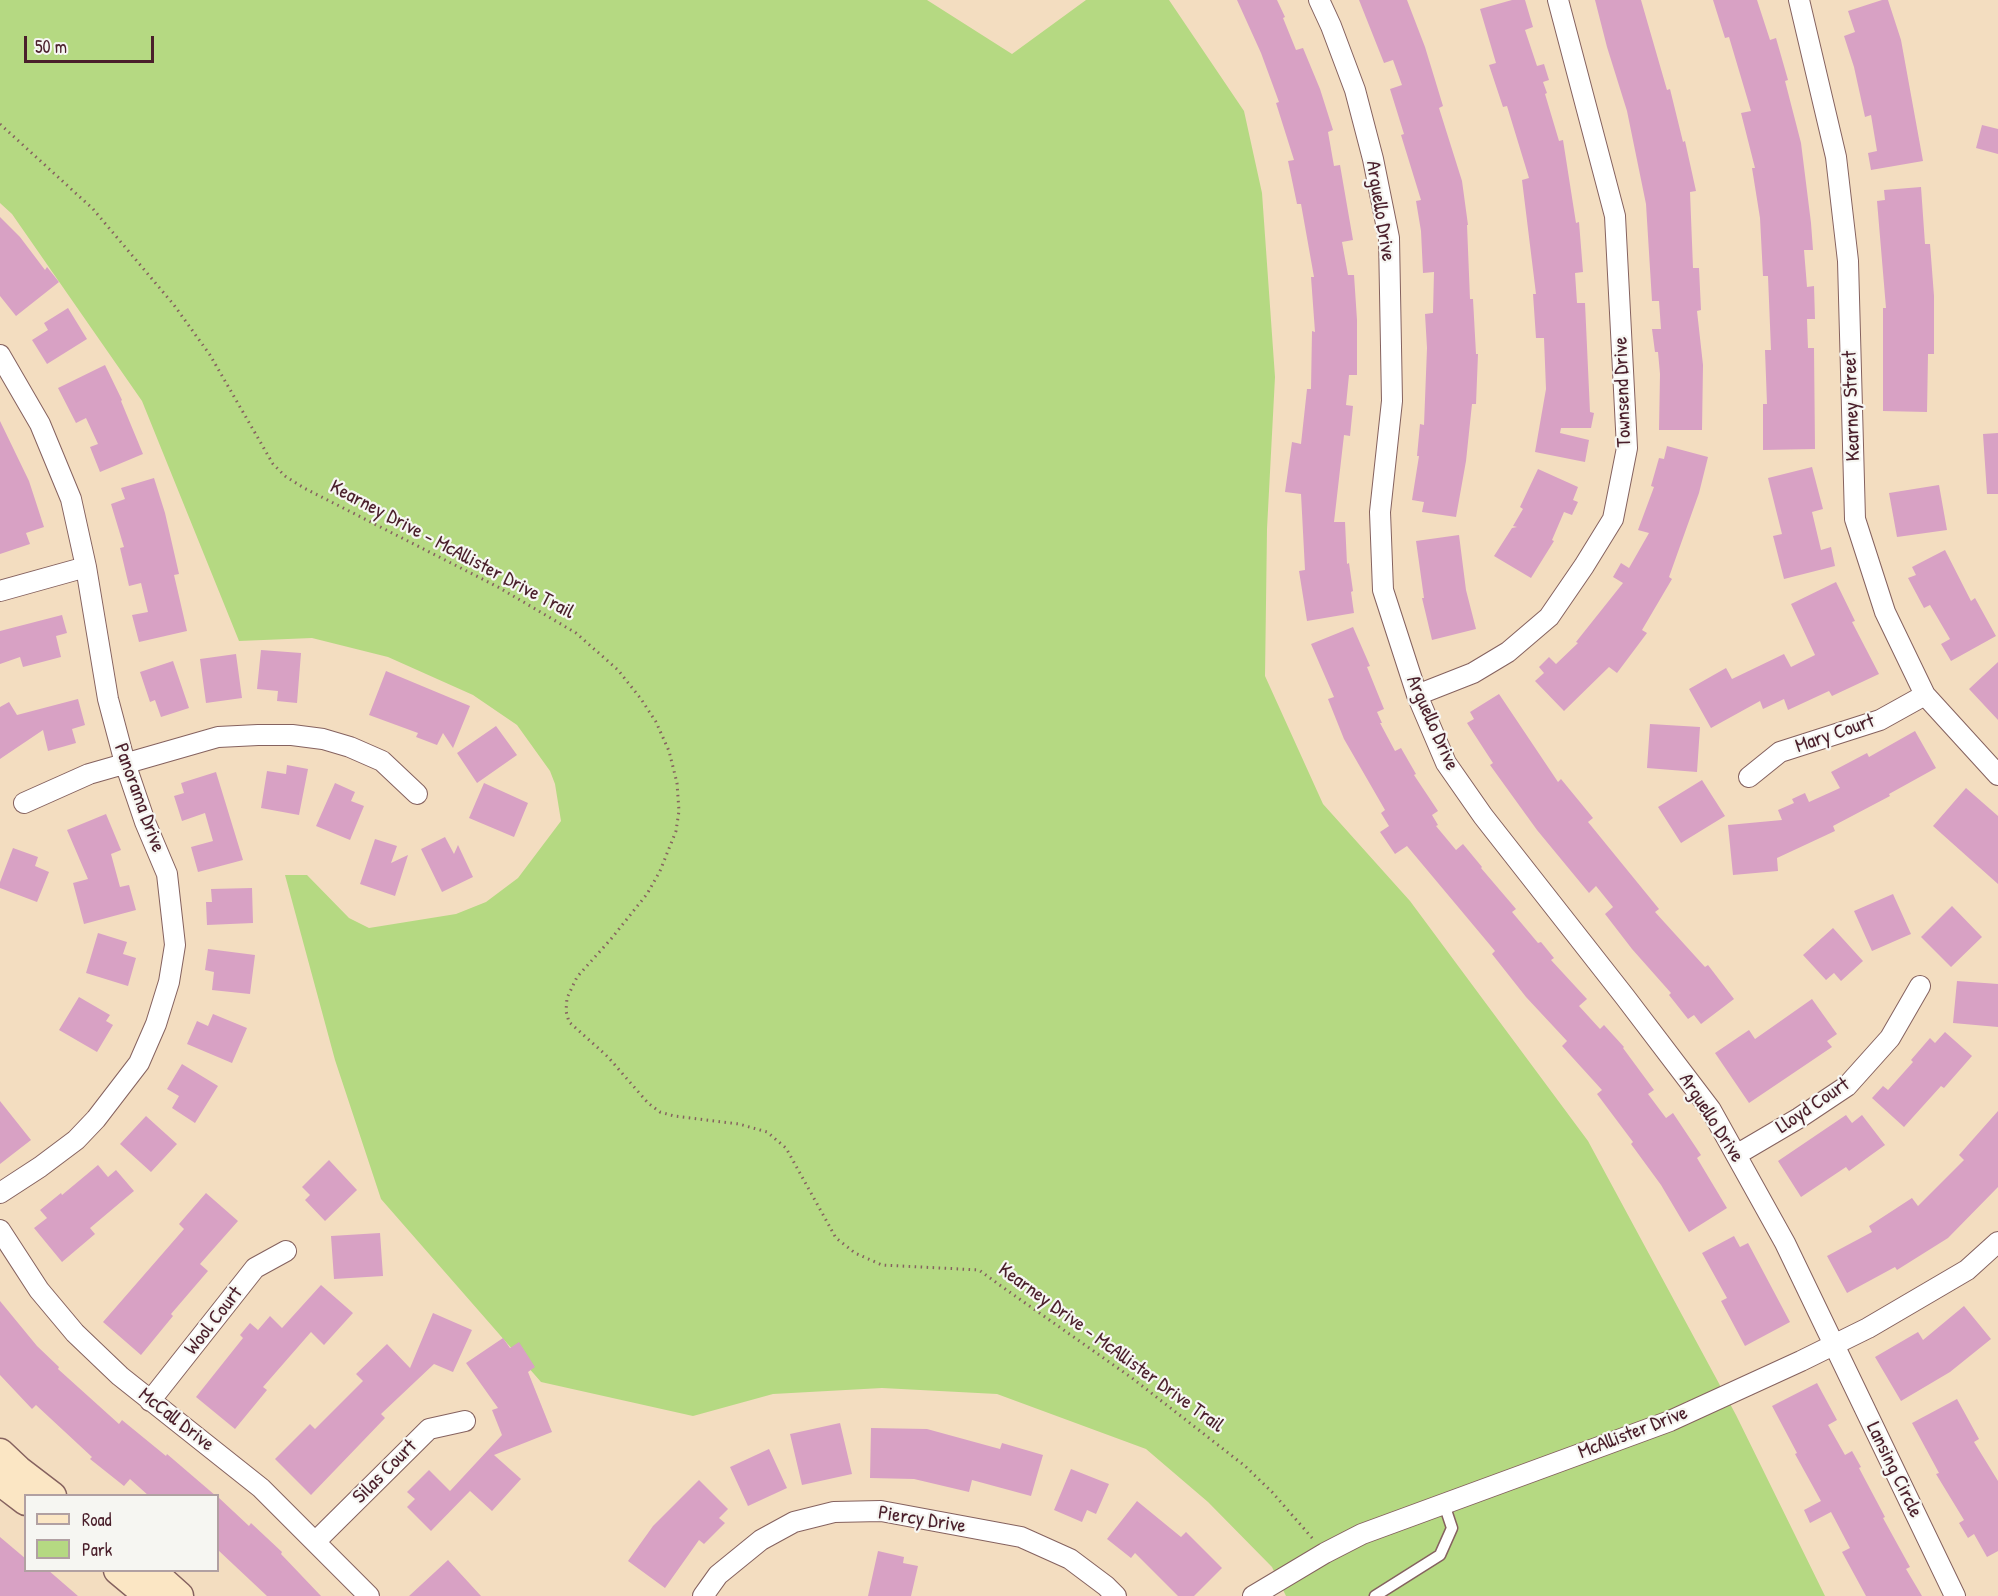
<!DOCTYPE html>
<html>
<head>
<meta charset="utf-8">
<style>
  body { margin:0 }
  #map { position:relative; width:1998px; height:1596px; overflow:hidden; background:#f3ddc0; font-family:"Patrick Hand",sans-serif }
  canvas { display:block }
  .legend { position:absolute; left:24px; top:1494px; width:195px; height:78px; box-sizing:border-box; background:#f6f6f2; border:2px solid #b1a0a2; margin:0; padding:8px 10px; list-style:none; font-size:18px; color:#4a1f2b }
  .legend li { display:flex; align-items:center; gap:12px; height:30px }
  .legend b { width:30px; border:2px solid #b1a0a2 }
  .scale { position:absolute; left:24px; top:36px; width:130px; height:27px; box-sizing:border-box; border:3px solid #4a1f2b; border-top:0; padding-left:8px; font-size:18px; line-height:21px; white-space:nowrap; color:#4a1f2b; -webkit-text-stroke:4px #f6f6f2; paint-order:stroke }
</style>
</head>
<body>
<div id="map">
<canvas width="1998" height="1596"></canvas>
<ul class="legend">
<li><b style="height:8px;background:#fbe6c4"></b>Road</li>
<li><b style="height:16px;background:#b5d982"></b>Park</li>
</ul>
<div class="scale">50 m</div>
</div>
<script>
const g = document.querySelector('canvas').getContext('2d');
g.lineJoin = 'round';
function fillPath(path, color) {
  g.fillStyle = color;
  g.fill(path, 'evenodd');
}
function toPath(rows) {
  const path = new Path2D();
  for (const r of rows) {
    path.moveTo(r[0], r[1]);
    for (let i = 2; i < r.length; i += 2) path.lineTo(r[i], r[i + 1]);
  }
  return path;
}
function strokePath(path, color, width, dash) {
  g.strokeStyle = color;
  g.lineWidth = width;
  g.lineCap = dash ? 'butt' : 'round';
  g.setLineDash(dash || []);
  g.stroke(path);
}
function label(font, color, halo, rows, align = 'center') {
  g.font = font + ' "Patrick Hand",sans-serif';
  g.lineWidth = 4.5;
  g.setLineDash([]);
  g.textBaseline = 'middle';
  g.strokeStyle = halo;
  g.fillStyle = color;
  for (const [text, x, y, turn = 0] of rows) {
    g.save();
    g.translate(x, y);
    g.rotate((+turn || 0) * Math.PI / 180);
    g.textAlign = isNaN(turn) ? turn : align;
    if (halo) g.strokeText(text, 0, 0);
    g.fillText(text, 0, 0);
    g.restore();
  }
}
fillPath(toPath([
  [0,0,927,0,1012,54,1086,0,1169,0,1244,111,1262,193,1275,377,1267,529,1265,676,1323,804,1410,901,1588,1141,1736,1415,1825,1596,1286,1596,1272,1567,1208,1502,1146,1449,997,1394,882,1388,773,1394,693,1416,541,1382,381,1199,335,1060,285,875,307,875,349,918,369,928,456,914,486,902,518,878,561,821,555,784,550,771,517,725,473,695,388,657,312,638,239,641,142,401,12,214,0,203]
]), '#b5d982');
fillPath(toPath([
  [1237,0,1277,0,1285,17,1283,18,1296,50,1303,48,1320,89,1333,130,1328,132,1334,166,1340,165,1353,240,1342,242,1348,275,1354,275,1357,320,1357,375,1349,375,1346,405,1353,406,1350,436,1344,435,1334,522,1345,522,1347,564,1349,563,1353,591,1351,592,1354,613,1307,621,1299,571,1305,570,1301,494,1285,492,1292,442,1301,444,1307,389,1311,389,1312,331,1315,332,1311,277,1314,277,1301,204,1297,204,1288,161,1294,160,1276,103,1279,102,1261,53],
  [1359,0,1407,0,1425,47,1443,106,1439,108,1462,181,1468,225,1467,225,1470,299,1473,299,1476,354,1478,354,1476,404,1472,404,1466,461,1456,517,1422,512,1424,502,1412,500,1419,456,1417,456,1420,424,1424,425,1427,348,1425,314,1433,313,1434,272,1423,273,1421,231,1416,201,1421,200,1401,135,1404,134,1390,89,1402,85,1393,60,1384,63],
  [1512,0,1525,0,1533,27,1525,30,1537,66,1544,64,1549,80,1543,82,1547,93,1545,94,1559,141,1563,140,1576,223,1579,222,1583,272,1575,273,1577,303,1585,303,1590,412,1594,413,1591,428,1561,428,1560,433,1589,440,1585,462,1535,452,1546,389,1544,338,1536,338,1533,294,1536,294,1522,180,1529,178,1507,106,1503,107,1489,65,1496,63,1480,9],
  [1595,0,1641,0,1667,90,1670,89,1683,142,1685,141,1696,191,1690,192,1693,268,1699,268,1701,310,1697,311,1703,365,1702,430,1659,430,1660,374,1658,352,1655,352,1652,329,1661,329,1659,301,1652,301,1646,204,1627,111,1607,47],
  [1713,0,1757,0,1770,40,1776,38,1788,80,1785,81,1801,143,1811,223,1813,250,1804,250,1807,287,1814,286,1815,319,1807,319,1808,348,1814,348,1815,449,1763,450,1763,404,1767,404,1765,350,1771,350,1768,276,1763,276,1760,218,1752,168,1755,168,1741,113,1751,111,1729,37,1725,38],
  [1882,0,1888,0,1901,40,1923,161,1871,170,1868,153,1877,151,1871,115,1865,117,1854,67,1844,36,1855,32,1848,11],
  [1982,125,1998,129,1998,154,1976,148],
  [1921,187,1925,244,1930,244,1934,296,1934,354,1928,354,1927,412,1883,411,1883,308,1886,308,1877,201,1885,200,1884,190],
  [0,217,20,237,45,270,47,267,59,282,16,316,0,296],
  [68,308,87,339,47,364,32,340,48,330,44,323],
  [105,365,122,400,121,401,143,454,100,472,90,447,98,444,86,418,76,423,58,388],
  [0,421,29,481,44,527,26,533,30,544,0,554],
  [1998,433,1998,494,1987,494,1983,434],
  [1667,446,1708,457,1699,493,1669,577,1672,579,1642,630,1647,633,1617,673,1609,667,1564,711,1535,681,1544,673,1539,667,1549,657,1556,664,1578,643,1576,642,1623,583,1613,577,1621,563,1629,568,1649,533,1638,530,1654,487,1651,486,1659,458,1664,459],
  [1812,467,1823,509,1812,512,1821,550,1831,547,1835,566,1784,579,1773,536,1782,534,1768,478],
  [1538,469,1578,487,1573,500,1578,502,1572,515,1564,512,1552,540,1554,541,1531,578,1494,556,1512,528,1517,527,1513,526,1523,509,1520,507],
  [154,478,165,513,179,574,174,575,187,631,139,642,132,615,148,612,141,583,129,586,120,548,124,547,111,504,125,499,121,488],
  [1939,485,1947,530,1897,537,1889,493],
  [1459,535,1466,590,1476,629,1432,640,1422,598,1424,598,1416,541],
  [1945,550,1971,601,1975,598,1996,636,1951,661,1941,644,1950,639,1930,605,1924,608,1908,578,1916,575,1912,567],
  [1836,582,1855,621,1852,622,1879,674,1832,696,1829,691,1788,710,1784,699,1763,709,1760,701,1711,728,1689,689,1726,668,1732,679,1784,654,1791,667,1815,655,1791,604],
  [62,615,67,633,56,636,61,657,23,667,20,657,0,664,0,631],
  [1353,627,1370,666,1367,667,1384,709,1377,712,1382,723,1380,723,1395,751,1401,748,1416,774,1414,775,1438,811,1432,815,1438,825,1436,826,1456,850,1463,844,1482,867,1481,868,1516,909,1512,912,1538,943,1541,942,1554,958,1551,960,1587,999,1579,1006,1600,1029,1604,1025,1624,1047,1623,1048,1654,1090,1648,1094,1666,1118,1673,1113,1701,1155,1697,1158,1727,1208,1689,1232,1661,1185,1631,1144,1633,1142,1597,1094,1602,1090,1562,1046,1567,1041,1526,997,1492,954,1495,951,1407,846,1395,854,1380,832,1389,826,1381,813,1385,810,1344,739,1328,699,1334,697,1311,644],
  [261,650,301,653,297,703,277,701,278,691,257,689],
  [236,654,242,698,206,703,200,659],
  [173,661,189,708,161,717,155,700,150,702,140,672],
  [1998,662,1998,720,1969,689],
  [386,671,470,706,453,748,443,733,437,745,416,737,418,733,369,715],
  [1499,694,1558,782,1561,779,1593,818,1588,822,1659,909,1655,912,1705,967,1708,965,1734,999,1701,1024,1694,1015,1688,1019,1669,995,1671,993,1632,949,1605,914,1613,907,1596,886,1589,893,1537,830,1490,765,1493,763,1467,723,1474,719,1470,712],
  [78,699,85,725,72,729,76,743,48,751,43,730,0,759,0,707,9,702,17,715],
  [1650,724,1700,727,1697,772,1647,768],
  [496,726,517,755,477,783,457,753],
  [1915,731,1936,768,1889,794,1890,796,1833,826,1835,831,1777,858,1778,871,1733,875,1728,825,1782,820,1778,810,1794,803,1792,799,1805,793,1809,802,1840,788,1831,772,1867,753,1869,757],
  [287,765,308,769,299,815,261,808,267,771,286,774],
  [216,772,243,860,198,872,191,847,213,841,205,813,182,821,174,796,184,793,181,783],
  [1702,780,1725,816,1681,843,1658,807],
  [335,783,355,792,351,801,364,806,350,840,316,826],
  [484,783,528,803,514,837,469,818],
  [1966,788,1998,816,1998,884,1933,826],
  [106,814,121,850,111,854,120,887,129,885,136,910,84,924,73,883,88,879,67,830],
  [445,837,454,854,458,845,473,877,442,892,421,849],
  [375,839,397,846,391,863,408,855,395,896,360,884],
  [13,848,38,857,35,866,49,872,37,902,0,888,0,882],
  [252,888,253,923,207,925,206,902,212,902,211,889],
  [1893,894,1911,934,1872,951,1854,911],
  [1952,906,1982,937,1951,967,1921,937],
  [1833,928,1863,961,1841,981,1834,973,1826,980,1803,955],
  [98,933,127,942,123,954,136,958,128,986,86,973],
  [208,949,255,955,250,994,212,990,214,972,205,970],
  [1957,981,1998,984,1998,1027,1953,1023],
  [79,997,110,1015,106,1021,113,1025,97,1052,59,1030],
  [1812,999,1837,1034,1827,1041,1832,1047,1749,1103,1715,1053,1749,1030,1755,1039],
  [213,1014,247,1028,232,1063,187,1044,197,1021,208,1026],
  [1945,1032,1972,1056,1944,1088,1941,1086,1904,1127,1872,1098,1883,1086,1888,1090,1913,1062,1911,1060,1930,1038,1935,1043],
  [182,1064,218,1086,195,1123,172,1108,179,1096,167,1089],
  [0,1101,31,1140,0,1164],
  [1998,1111,1998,1187,1948,1238,1897,1270,1895,1267,1847,1293,1827,1256,1872,1232,1869,1226,1912,1198,1918,1206,1964,1160,1959,1155],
  [1846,1115,1852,1123,1862,1115,1885,1145,1849,1171,1846,1167,1801,1197,1778,1161],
  [146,1116,177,1144,151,1172,120,1144],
  [329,1160,357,1190,325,1221,305,1200,310,1195,302,1187],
  [98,1165,108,1177,116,1170,134,1191,90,1228,95,1234,62,1262,34,1228,47,1218,40,1210,61,1193,62,1195],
  [206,1193,238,1221,200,1264,208,1271,171,1314,173,1316,141,1355,103,1322,184,1229,179,1224],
  [380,1233,383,1276,334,1279,331,1236],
  [1734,1236,1740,1247,1748,1243,1790,1322,1745,1346,1721,1301,1727,1298,1702,1253],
  [321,1285,353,1313,324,1345,311,1332,263,1387,267,1390,235,1429,196,1397,243,1338,240,1335,250,1323,258,1330,270,1316,282,1328],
  [0,1301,37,1346,59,1367,58,1369,119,1424,122,1420,166,1456,167,1454,216,1496,149,1496,130,1479,124,1486,90,1459,92,1457,36,1405,32,1409,0,1375],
  [1964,1306,1991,1339,1950,1372,1901,1401,1875,1357,1918,1332,1923,1340],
  [433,1313,472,1330,453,1372,434,1364,381,1414,385,1418,311,1495,275,1459,310,1424,315,1429,363,1381,356,1374,387,1344,410,1368],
  [503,1338,510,1348,519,1342,535,1367,528,1372,552,1432,494,1455,521,1479,492,1511,470,1491,431,1531,407,1507,415,1499,407,1492,429,1470,450,1491,502,1435,492,1410,498,1408,466,1363],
  [1817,1383,1837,1420,1828,1425,1845,1455,1852,1451,1861,1467,1859,1468,1885,1517,1883,1518,1910,1567,1906,1569,1922,1596,1866,1596,1842,1552,1850,1548,1831,1512,1810,1523,1804,1510,1821,1501,1795,1454,1797,1453,1772,1406],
  [1957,1399,1979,1439,1974,1442,1998,1481,1998,1551,1987,1557,1974,1534,1968,1538,1959,1523,1964,1520,1936,1474,1939,1473,1912,1423],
  [840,1423,852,1474,802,1485,790,1434],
  [871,1428,927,1429,1000,1449,1002,1443,1043,1455,1031,1496,972,1480,969,1492,914,1479,870,1478],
  [769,1449,787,1488,748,1506,730,1467],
  [1071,1469,1109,1484,1096,1514,1087,1510,1082,1522,1054,1510],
  [699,1480,728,1509,719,1518,725,1523,704,1544,699,1540,665,1588,628,1561,653,1526],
  [218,1497,249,1526,251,1523,282,1552,281,1554,321,1596,267,1596,218,1550],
  [1137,1501,1181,1537,1186,1532,1222,1568,1194,1596,1178,1596,1135,1553,1131,1558,1107,1539],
  [0,1537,26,1559,26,1570,48,1570,78,1596,0,1596],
  [878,1551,904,1557,903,1563,918,1566,911,1596,868,1596],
  [448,1560,481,1596,409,1596]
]), '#d8a1c4');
const lane = toPath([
  [1375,1596,1440,1555,1452,1528,1444,1504]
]);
const street = toPath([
  [1319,0,1331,26,1355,90,1373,159,1389,238,1392,401,1380,512,1383,590,1417,695,1446,763,1483,816,1625,997,1711,1110,1785,1243,1955,1596],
  [1799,0,1836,157,1848,261,1855,519,1885,612,1925,695,1998,775],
  [0,355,40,424,71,499,86,567,108,699,125,763,145,822,167,874,175,945,169,982,156,1024,139,1063,96,1119,76,1140,40,1167,0,1193],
  [0,591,86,567],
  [1417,695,1473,673,1508,652,1549,617,1584,566,1613,519,1627,448,1615,216,1558,0],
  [1749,777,1780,752,1880,720,1925,695],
  [24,803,89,774,218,737,258,735,292,735,323,739,350,747,382,761,417,794],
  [1736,1155,1799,1118,1847,1086,1890,1038,1920,986],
  [0,1230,39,1290,75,1333,120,1376,261,1488,369,1596],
  [150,1401,255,1268,286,1251],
  [315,1542,429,1429,465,1421],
  [703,1596,718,1575,761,1540,794,1522,834,1512,881,1511,1021,1537,1070,1559,1106,1586,1116,1596],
  [1253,1596,1325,1553,1362,1534,1670,1421,1801,1361,1868,1328,1967,1270,1998,1242]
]);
const secondary = toPath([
  [0,1453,18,1470,52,1496],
  [0,1481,26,1501],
  [118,1570,149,1596],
  [150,1570,179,1596]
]);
strokePath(lane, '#85625f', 13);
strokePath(street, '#85625f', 22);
strokePath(secondary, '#85625f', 31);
strokePath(toPath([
  [0,124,93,209,174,305,210,355,273,464,285,476,304,488,498,587,576,633,618,670,641,699,656,722,669,751,677,783,679,811,676,831,660,871,647,894,611,939,577,977,567,998,566,1011,569,1022,608,1057,648,1103,660,1112,674,1116,739,1124,767,1132,786,1148,836,1238,855,1253,882,1265,979,1270,1001,1286,1132,1378,1245,1466,1272,1492,1313,1539]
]), '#85625f', 3, [1.5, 4.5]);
strokePath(lane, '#fff', 10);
strokePath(street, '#fff', 20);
strokePath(secondary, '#fbe6c4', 28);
label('20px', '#4a1f2b', '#f6f6f2', [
  ["Arguello Drive",1380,211,81],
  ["Townsend Drive",1623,392,-92],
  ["Kearney Street",1852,406,-92],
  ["Kearney Drive - McAllister Drive Trail",452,550,28],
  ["Arguello Drive",1432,723,66],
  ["Mary Court",1835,734,-19],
  ["Panorama Drive",139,798,70],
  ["Lloyd Court",1813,1106,-34],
  ["Arguello Drive",1711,1118,57],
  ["Wool Court",214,1321,-52],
  ["Kearney Drive - McAllister Drive Trail",1111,1348,36],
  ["McCall Drive",176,1420,38],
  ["McAllister Drive",1633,1433,-21],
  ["Lansing Circle",1894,1470,64],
  ["Silas Court",385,1472,-45],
  ["Piercy Drive",922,1520,9]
]);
</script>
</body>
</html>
